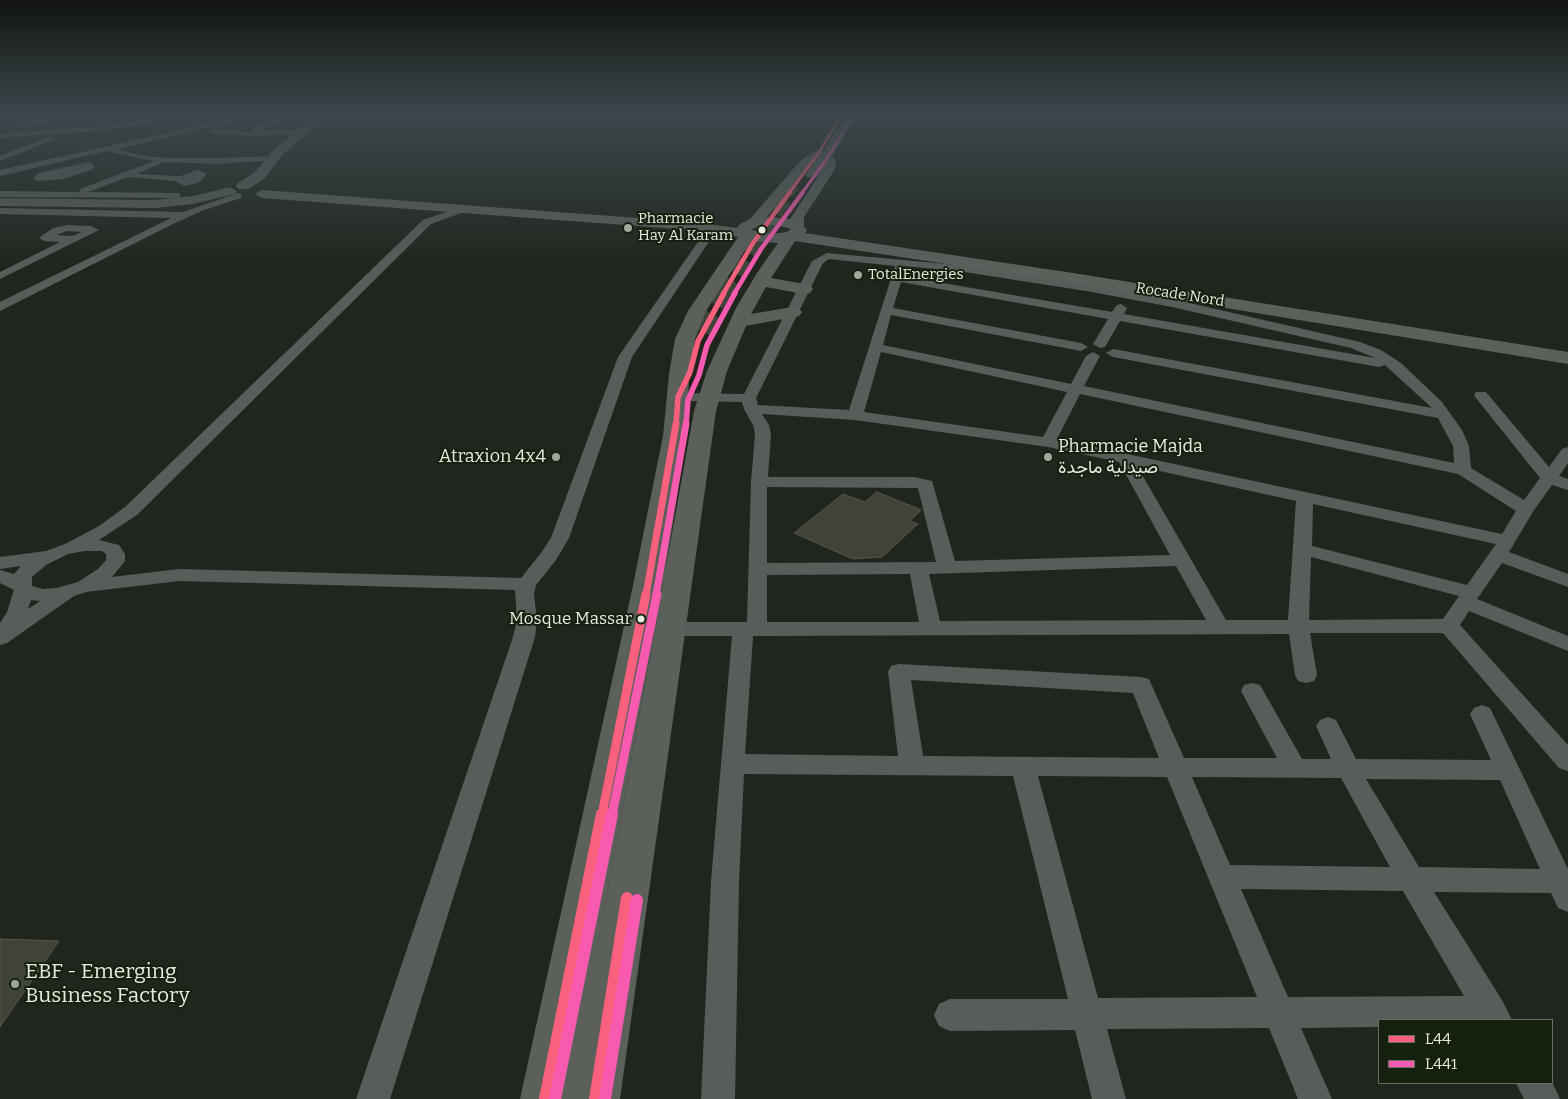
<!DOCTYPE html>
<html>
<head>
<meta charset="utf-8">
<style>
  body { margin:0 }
  #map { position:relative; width:1568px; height:1099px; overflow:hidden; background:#20261d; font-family:Bitter,serif }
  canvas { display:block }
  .legend { position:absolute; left:1378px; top:1019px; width:175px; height:65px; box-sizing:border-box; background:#15200f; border:1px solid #677162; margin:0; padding:6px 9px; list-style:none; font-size:15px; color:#e3ebdf }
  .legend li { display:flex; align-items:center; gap:10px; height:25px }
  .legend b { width:25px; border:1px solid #677162 }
</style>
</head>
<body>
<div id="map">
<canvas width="1568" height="1099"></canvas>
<ul class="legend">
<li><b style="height:6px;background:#f8607d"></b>L44</li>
<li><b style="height:6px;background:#f75aaf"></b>L441</li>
</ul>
</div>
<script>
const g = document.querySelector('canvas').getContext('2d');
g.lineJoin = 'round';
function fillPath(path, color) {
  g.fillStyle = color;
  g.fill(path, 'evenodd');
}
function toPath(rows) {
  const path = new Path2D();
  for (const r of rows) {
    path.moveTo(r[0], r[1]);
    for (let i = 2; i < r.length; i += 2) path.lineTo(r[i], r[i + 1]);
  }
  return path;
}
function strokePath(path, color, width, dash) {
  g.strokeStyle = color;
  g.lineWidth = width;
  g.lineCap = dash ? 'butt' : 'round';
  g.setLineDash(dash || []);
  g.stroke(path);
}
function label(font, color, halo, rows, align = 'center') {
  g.font = font + ' Bitter,Vazirmatn,serif';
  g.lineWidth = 4;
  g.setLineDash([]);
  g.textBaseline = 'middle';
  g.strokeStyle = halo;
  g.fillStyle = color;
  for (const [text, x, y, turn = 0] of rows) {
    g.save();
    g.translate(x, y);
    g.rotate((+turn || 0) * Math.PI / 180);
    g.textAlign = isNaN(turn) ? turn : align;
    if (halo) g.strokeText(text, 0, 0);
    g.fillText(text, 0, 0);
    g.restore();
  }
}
const building = toPath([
  [877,492,921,510,910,521,918,524,882,557,853,559,794,533,843,494,865,502,877,492],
  [0,939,59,941,0,1027,0,939]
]);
fillPath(building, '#404437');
strokePath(building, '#53564e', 1);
strokePath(toPath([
  [788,193,794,185]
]), '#3d443a', 12, [12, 5.5]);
strokePath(toPath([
  [724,294,753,243,789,192]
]), '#3d443a', 16, [16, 8]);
strokePath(toPath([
  [703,332,725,293]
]), '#3d443a', 20, [20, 10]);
fillPath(toPath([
  [7,114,21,114,0,120,0,116,7,114],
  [65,114,79,114,21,128,17,126,65,114],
  [178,114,196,114,107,130,0,138,0,134,107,126,178,114],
  [253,114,267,114,117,149,139,155,166,158,217,158,273,156,277,158,276,160,217,164,164,162,137,174,180,176,198,170,207,174,198,183,184,186,175,181,128,177,88,192,177,193,180,194,180,198,0,197,0,191,79,192,80,189,154,161,107,151,0,176,0,170,253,114],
  [282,117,285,117,285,121,258,131,302,130,306,132,302,134,250,136,213,133,209,131,213,129,252,132,252,128,282,117],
  [49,137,56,139,0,161,0,156,49,137],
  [89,162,94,165,94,169,63,179,37,181,33,178,39,173,89,162],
  [238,193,241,194,241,198,204,210,173,224,0,311,0,302,171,218,0,214,0,208,183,212,238,193],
  [466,205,471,208,469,210,431,224,137,515,99,540,119,545,125,554,125,561,112,577,179,569,521,578,541,553,551,538,618,357,709,226,717,226,718,228,632,357,569,538,556,560,536,585,534,594,537,621,535,637,390,1099,356,1099,513,637,517,621,515,590,179,581,86,592,74,596,7,643,0,645,0,623,7,612,14,590,0,583,0,570,14,574,21,566,0,569,0,557,46,551,65,544,99,526,125,507,423,220,466,205],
  [85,551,102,551,106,554,106,560,98,569,78,582,56,588,43,589,32,586,32,577,46,565,68,554,85,551],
  [31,600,40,601,28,609,31,600],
  [67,225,91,226,99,230,0,279,0,272,60,242,44,241,39,238,53,228,67,225],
  [67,231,82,232,72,236,56,235,67,231],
  [827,253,958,265,1086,283,1172,299,1360,342,1381,350,1401,363,1442,402,1462,430,1469,446,1471,468,1524,500,1540,478,1476,398,1474,395,1476,392,1486,392,1549,467,1562,449,1568,447,1568,463,1559,476,1568,479,1568,490,1552,485,1534,510,1509,552,1568,574,1568,587,1502,563,1477,599,1568,636,1568,651,1469,611,1460,625,1568,745,1568,771,1559,768,1443,633,1310,633,1317,675,1314,681,1306,683,1298,681,1295,675,1289,634,753,636,745,754,898,756,888,672,891,666,899,664,1141,677,1149,679,1184,758,1277,758,1241,691,1244,685,1252,683,1260,685,1302,759,1331,759,1316,726,1320,720,1328,717,1336,720,1356,759,1491,760,1470,714,1474,708,1482,705,1490,708,1568,869,1568,912,1558,908,1551,893,1434,892,1502,1000,1512,1020,1379,1020,1379,1027,1301,1028,1332,1099,1298,1099,1269,1028,1107,1029,1126,1099,1092,1099,1075,1030,950,1031,939,1026,934,1015,939,1004,950,999,1068,999,1013,776,744,774,739,881,735,1099,701,1099,711,881,732,636,661,636,654,634,651,629,654,624,661,622,747,622,751,482,755,434,753,425,744,409,742,402,678,401,673,400,671,397,673,394,678,393,744,394,812,261,827,253],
  [829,259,895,266,849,410,758,405,756,398,823,263,829,259],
  [903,266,958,271,1086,291,1172,307,1351,348,1375,358,1124,314,1127,308,1121,304,1117,305,1112,312,902,276,903,266],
  [901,282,1108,319,1093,344,1100,348,1105,347,1120,321,1379,367,1385,365,1432,408,1113,349,1106,353,1113,357,1438,418,1453,446,1454,463,1084,386,1100,356,1093,352,1086,356,1071,384,883,345,891,315,1081,351,1088,347,1081,343,893,308,901,282],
  [881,352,1067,392,1043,437,864,412,881,352],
  [1080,394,1458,474,1516,511,1502,534,1057,439,1080,394],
  [762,414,855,420,1048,447,1119,462,1170,555,955,561,932,481,914,477,768,477,771,434,769,425,762,414],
  [1137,466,1296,501,1288,620,1226,620,1137,466],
  [767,487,918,488,936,562,767,563,767,487],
  [1313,504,1496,544,1467,585,1312,546,1313,504],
  [1311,557,1459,596,1443,619,1309,620,1311,557],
  [1176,566,1206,620,940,621,929,574,1176,566],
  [910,574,919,622,767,622,767,575,910,574],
  [911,680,1133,693,1159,758,923,756,911,680],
  [1038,776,1167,777,1257,997,1098,998,1038,776],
  [1192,777,1341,778,1390,867,1230,865,1192,777],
  [1366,779,1500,780,1540,869,1419,867,1366,779],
  [1241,889,1403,891,1464,996,1288,997,1241,889],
  [1552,1082,1560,1099,1524,1099,1516,1083,1552,1082]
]), '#595d5a');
fillPath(toPath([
  [230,187,237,191,235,194,193,204,155,208,0,206,0,198,155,200,193,196,230,187]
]), '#585d58');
fillPath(toPath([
  [318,114,330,114,282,155,265,178,248,189,238,189,236,186,238,183,255,172,274,149,318,114],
  [846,114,856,114,832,157,836,160,835,169,804,217,804,226,807,230,805,233,1073,273,1568,352,1568,364,1073,283,795,241,771,278,810,285,813,289,810,293,804,294,766,287,751,314,793,307,799,308,802,312,799,316,746,326,727,371,716,411,620,1099,570,1099,694,411,707,371,736,308,757,273,778,243,751,241,706,311,695,339,689,374,687,436,662,590,570,1099,520,1099,632,590,663,436,669,374,675,339,688,311,738,237,692,230,262,198,255,194,262,190,692,222,737,228,740,224,750,219,801,160,814,151,818,150,823,152,846,114],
  [816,161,806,174,807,177,817,177,823,169,790,219,767,217,795,182,816,161],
  [777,225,791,229,787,232,773,234,751,230,758,226,777,225]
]), '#5b605b');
strokePath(toPath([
  [789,193,818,154,842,114]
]), '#f8607d', 3);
strokePath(toPath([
  [723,294,753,243,790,192]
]), '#f8607d', 4.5);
strokePath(toPath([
  [676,425,678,397,690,372,698,341,724,293]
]), '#f8607d', 5.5);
strokePath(toPath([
  [646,595,676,424]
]), '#f8607d', 7);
strokePath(toPath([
  [602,815,646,594]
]), '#f8607d', 9);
strokePath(toPath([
  [545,1099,602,814],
  [595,1099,627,898]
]), '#f8607d', 12);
strokePath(toPath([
  [802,193,826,160,851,119]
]), '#f75aaf', 3);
strokePath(toPath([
  [734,294,761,249,803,192]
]), '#f75aaf', 4.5);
strokePath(toPath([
  [686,425,688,400,699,375,707,345,735,293]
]), '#f75aaf', 5.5);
strokePath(toPath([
  [656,595,686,424]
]), '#f75aaf', 7);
strokePath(toPath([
  [612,815,657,594]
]), '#f75aaf', 9);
strokePath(toPath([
  [555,1099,612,814],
  [605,1099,637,900]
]), '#f75aaf', 12);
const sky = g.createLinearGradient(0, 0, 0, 268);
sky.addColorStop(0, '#121510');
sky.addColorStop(0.43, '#3c474c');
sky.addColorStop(1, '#3c474c00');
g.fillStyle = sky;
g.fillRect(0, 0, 1568, 268);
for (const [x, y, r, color] of [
  [628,228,5,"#9fa69b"],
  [762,230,4.5,"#e3ebdf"],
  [858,275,5,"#9fa69b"],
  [556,457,5,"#9fa69b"],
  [1048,457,5,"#9fa69b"],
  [641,619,4.5,"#e3ebdf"],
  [15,984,5,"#9fa69b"]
]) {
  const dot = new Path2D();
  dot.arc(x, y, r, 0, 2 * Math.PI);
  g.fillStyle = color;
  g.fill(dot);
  strokePath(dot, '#15200f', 2);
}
label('15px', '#e3ebdf', '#15200f', [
  ["Pharmacie",638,219],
  ["Hay Al Karam",638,236],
  ["TotalEnergies",868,275]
], 'left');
label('15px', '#e3ebdf', '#15200f', [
  ["Rocade Nord",1180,295,9]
]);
label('17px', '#e3ebdf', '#15200f', [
  ["Mosque Massar",632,619]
], 'right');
label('18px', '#e3ebdf', '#15200f', [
  ["Pharmacie Majda",1058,447],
  ["صيدلية ماجدة",1058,468],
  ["Atraxion 4x4",546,457,"right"]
], 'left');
label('21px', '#e3ebdf', '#15200f', [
  ["EBF - Emerging",25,972],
  ["Business Factory",25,996]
], 'left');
</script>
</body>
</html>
